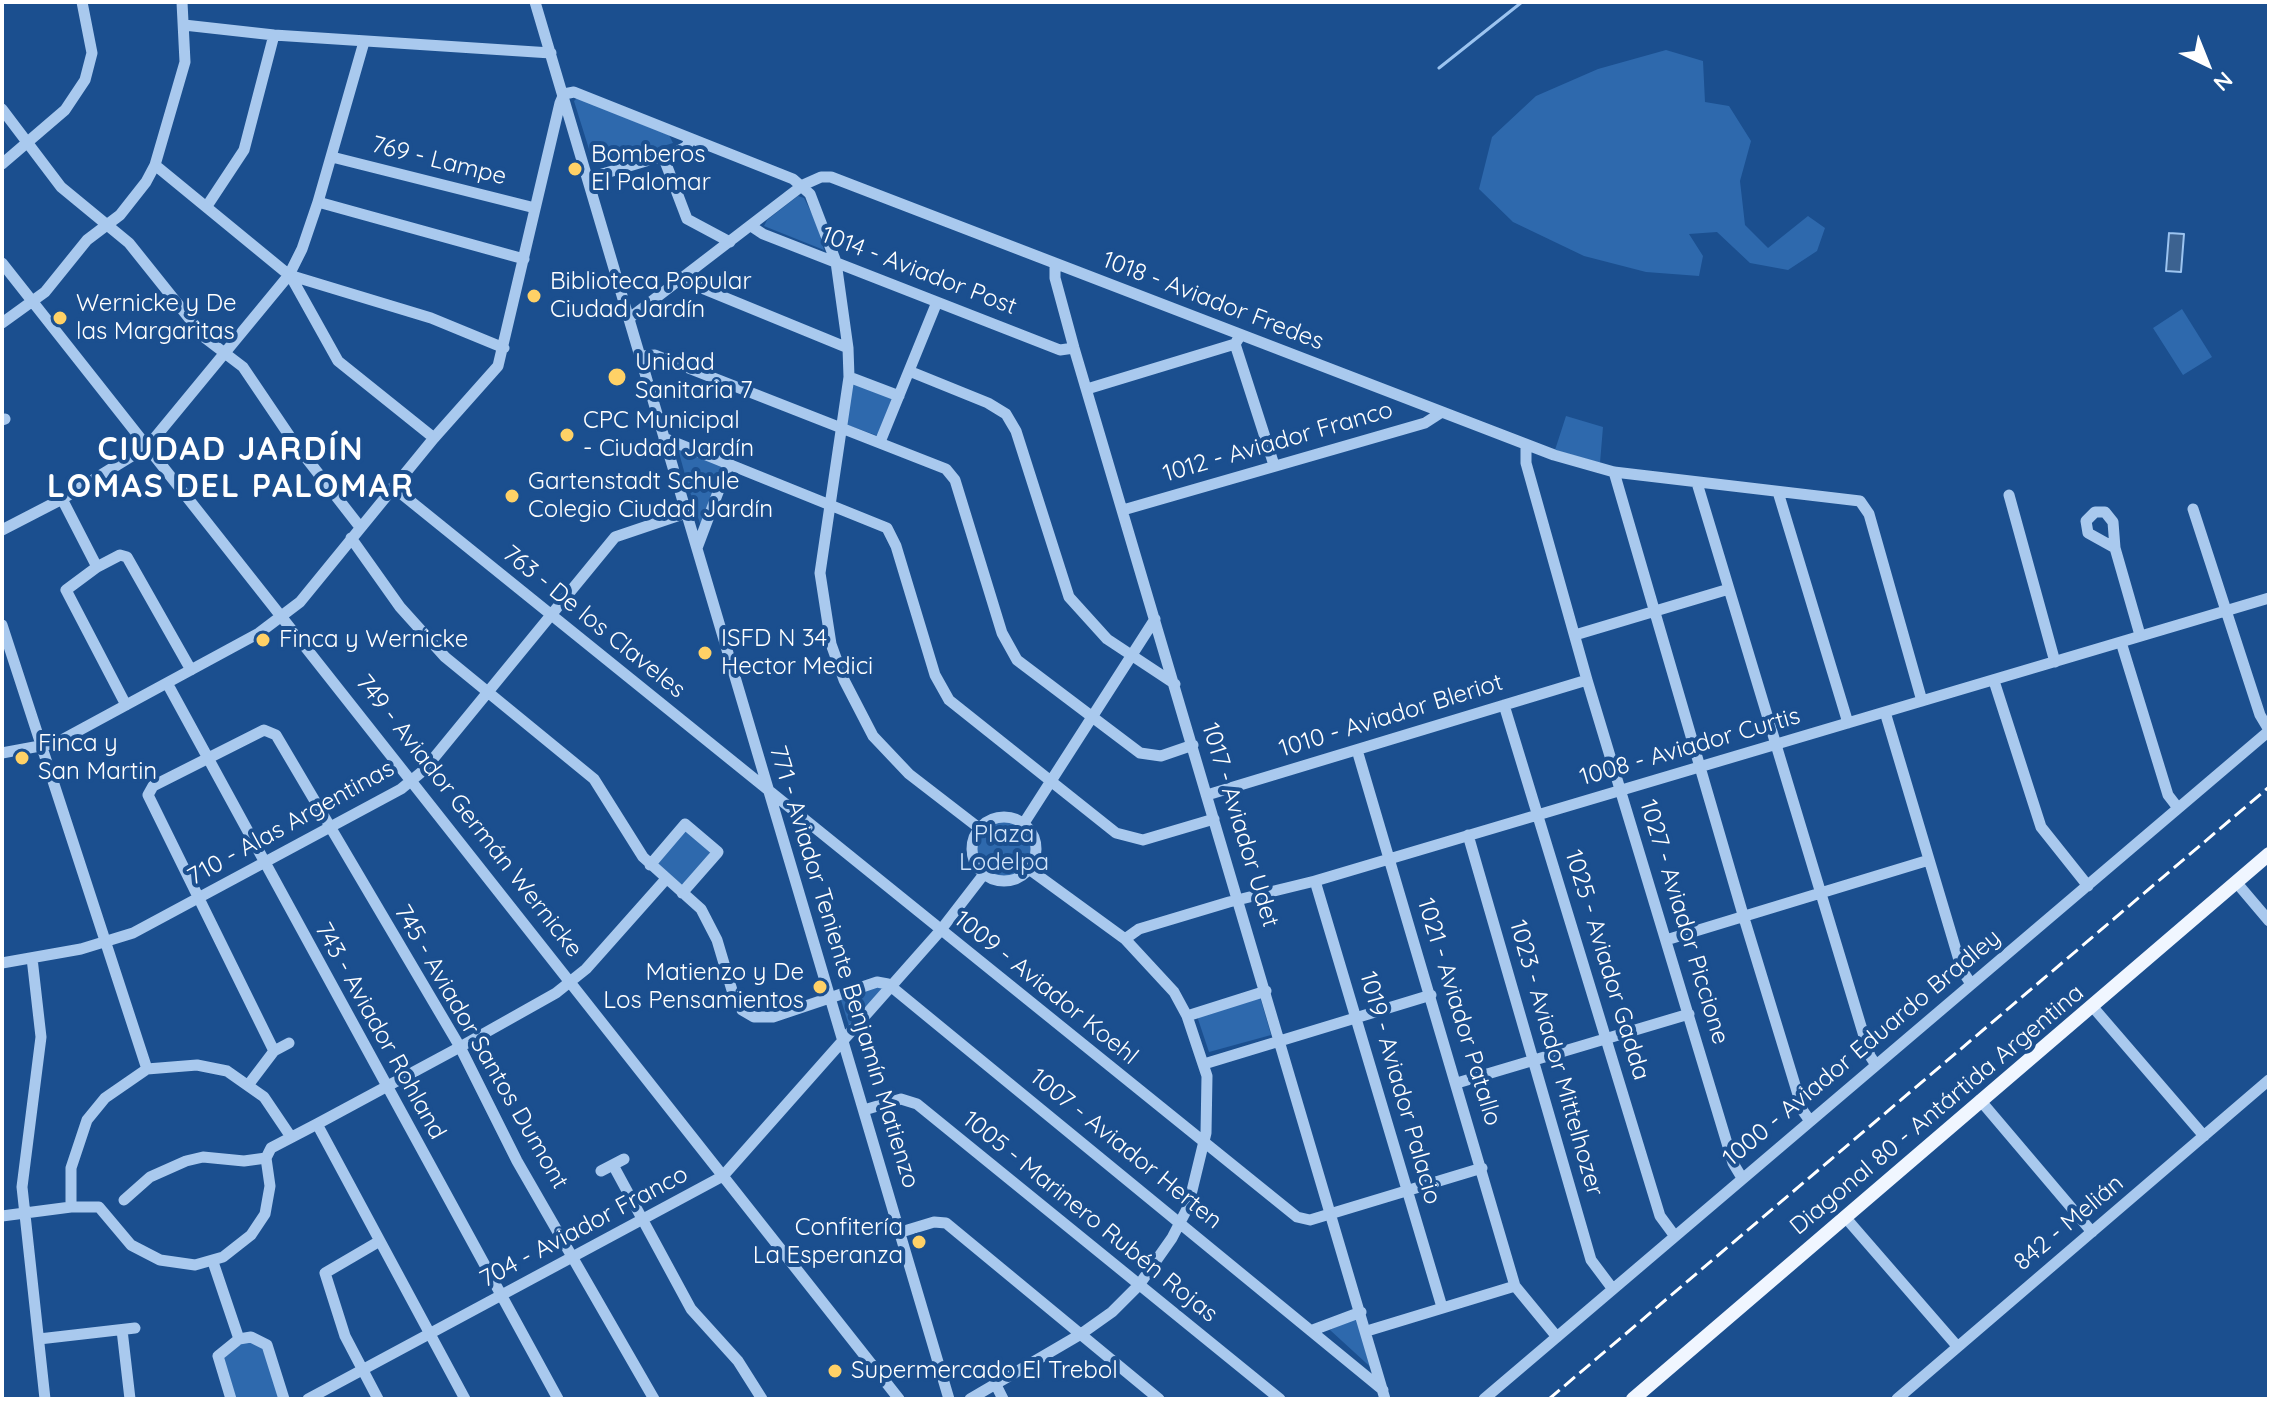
<!DOCTYPE html>
<html>
<head>
<meta charset="utf-8">
<style>
  body { margin:0 }
  #map { position:relative; width:2271px; height:1401px; overflow:hidden; background:#1b4f8f; font-family:Quicksand,sans-serif }
  canvas { display:block }
  .frame { position:absolute; inset:0; border:4px solid #fff; pointer-events:none }
  .north { position:absolute; left:2167px; top:24px; width:80px; height:80px; -webkit-text-stroke:6px #1b4f8f; paint-order:stroke; rotate:137deg; font-size:22px; font-weight:700; line-height:32px; text-align:center; color:#fff }
  .north::after { content:''; display:block; margin:auto; width:28px; height:36px; background:#fff; clip-path:polygon(50% 0,100% 100%,50% 72%,0 100%) }
</style>
</head>
<body>
<div id="map">
<canvas width="2271" height="1401"></canvas>
<div class="frame"></div>
<div class="north">N</div>
</div>
<script>
const g = document.querySelector('canvas').getContext('2d');
g.lineJoin = 'round';
function fillPath(path, color) {
  g.fillStyle = color;
  g.fill(path, 'evenodd');
}
function toPath(rows) {
  const path = new Path2D();
  for (const r of rows) {
    if (r.length === 3) {
      path.moveTo(r[0] + r[2], r[1]);
      path.arc(r[0], r[1], r[2], 0, 2 * Math.PI);
      continue;
    }
    path.moveTo(r[0], r[1]);
    for (let i = 2; i < r.length; i += 2) path.lineTo(r[i], r[i + 1]);
  }
  return path;
}
function strokePath(path, color, width, dash) {
  g.strokeStyle = color;
  g.lineWidth = width;
  g.lineCap = dash ? 'butt' : 'round';
  g.setLineDash(dash || []);
  g.stroke(path);
}
function label(font, color, halo, rows, align = 'center') {
  g.font = font + ' Quicksand,sans-serif';
  g.lineWidth = 8;
  g.setLineDash([]);
  g.textBaseline = 'middle';
  g.strokeStyle = halo;
  g.fillStyle = color;
  for (const [text, x, y, turn = 0] of rows) {
    g.save();
    g.translate(x, y);
    g.rotate((+turn || 0) * Math.PI / 180);
    g.textAlign = isNaN(turn) ? turn : align;
    if (halo) g.strokeText(text, 0, 0);
    g.fillText(text, 0, 0);
    g.restore();
  }
}
fillPath(toPath([
  [1666,50,1703,61,1705,102,1729,106,1751,141,1740,181,1745,225,1768,248,1808,216,1825,228,1817,251,1788,270,1750,263,1717,232,1689,234,1703,256,1699,276,1646,272,1584,256,1513,222,1479,189,1492,137,1536,96,1598,69],
  [577,98,669,135,673,143,599,166,593,162,574,101],
  [798,196,804,198,816,222,824,250,764,226,767,220],
  [2182,309,2212,357,2183,375,2153,328],
  [851,380,896,398,881,437,845,424],
  [1566,416,1603,427,1600,463,1555,450],
  [678,449,723,465,702,530,687,482],
  [1004,849,28],
  [685,824,718,852,682,893,650,865],
  [877,987,884,988,849,1026,841,1000],
  [1260,997,1271,1035,1209,1052,1197,1016],
  [1359,1315,1377,1373,1330,1330],
  [251,1340,261,1343,282,1399,235,1399,222,1357,238,1343]
]), '#2e69ad');
const water = toPath([
  [2169,233,2184,234,2181,272,2166,271,2169,233]
]);
fillPath(water, '#3c6290');
strokePath(water, '#9cc4f0', 2);
strokePath(toPath([
  [1439,68,1522,2]
]), '#9cc4f0', 3);
strokePath(toPath([
  [535,2,949,1399],
  [184,25,274,35,551,53],
  [2,109,61,187,129,243,205,338,243,367,293,441,360,527],
  [663,156,687,219,730,242],
  [332,157,535,208],
  [2,164,65,110,85,80,92,53,82,2],
  [155,165,289,275,431,318,504,348],
  [589,178,676,152,686,147,691,139],
  [318,202,524,259],
  [207,206,244,150,274,35],
  [751,226,763,234,1060,350,1074,348],
  [2,263,899,1399],
  [1055,264,1055,278,1074,348,1385,1399],
  [290,275,338,361,434,438],
  [682,280,848,348],
  [631,317,803,185,821,177,831,177,1554,455,1614,472,1860,501,1869,514,1922,701],
  [2,323,45,292,87,240,120,215,146,182,155,165,185,62,182,2],
  [1235,344,1274,465],
  [642,356,655,355,946,469,955,480,1002,633,1017,660,1140,753,1161,756,1193,745],
  [909,371,988,403,1006,414,1016,431,1069,597,1107,639,1175,684],
  [849,377,899,396],
  [1087,389,1235,344,1240,336],
  [2,420,5,419],
  [664,438,887,528,896,546,935,675,949,700,1116,833,1143,840,1214,819],
  [880,442,937,302],
  [1526,446,1526,463,1587,680,1733,1163,1742,1178],
  [1614,472,1744,918,1803,1111,1810,1121],
  [1697,483,1870,1056,1876,1065],
  [393,487,1297,1217,1310,1220,1482,1168],
  [1778,492,1848,723],
  [2009,495,2055,662],
  [62,499,97,567],
  [2193,509,2260,715,2269,730],
  [1123,510,1425,423,1442,412],
  [2,530,62,499,148,446,289,275,302,249,318,202,364,42],
  [351,538,400,607,445,657,594,779,643,857,701,909,717,940,734,997,742,1010,754,1017,773,1017,877,982,888,984,1383,1390],
  [697,548,729,463],
  [2115,548,2088,533,2086,521,2095,512,2105,512,2113,522,2115,548,2140,635],
  [2,625,147,1069],
  [1575,635,1729,589],
  [2121,642,2168,795,2178,808],
  [1994,681,2041,827,2088,886],
  [167,683,558,1399],
  [126,705,66,590,97,567,120,555,127,557,191,670],
  [1504,705,1660,1216,1674,1235],
  [1885,712,1962,970,1971,984],
  [1357,750,1515,1286],
  [2,753,56,743,259,633,300,602,434,438,498,366,560,103,564,94,574,92,793,179,810,194,836,262,848,348,849,377,820,573,831,644,844,680,873,736,909,774,979,828],
  [1207,795,1587,680],
  [1004,849,32],
  [1024,823,1155,619],
  [1468,835,1591,1260,1612,1288],
  [650,865,685,824,718,852,682,893],
  [1315,881,1442,1307],
  [2236,882,2269,921],
  [1125,939,1139,929,1229,902,1315,881,2269,598],
  [1666,940,1929,860],
  [32,958,41,1037,22,1187,45,1399],
  [2,963,81,949,133,933,401,789,424,770,615,537,686,513],
  [2092,1006,2204,1136],
  [1187,1016,1266,991],
  [274,1051,289,1043],
  [1204,1064,1431,995],
  [1457,1083,1689,1014],
  [249,1084,274,1051,148,795,153,786,264,730,276,735,460,1047,517,1161,654,1399],
  [1980,1100,2092,1232],
  [864,1110,901,1099,917,1104,1280,1399],
  [317,1124,465,1399],
  [291,1137,264,1097,227,1071,197,1065,147,1069,105,1098,87,1120,71,1168,71,1207,99,1207,131,1245,160,1260,195,1265,223,1257,251,1235,265,1214,270,1186,266,1158,271,1148,317,1124,460,1047,556,993,586,969,666,879],
  [613,1165,691,1309,738,1361,762,1399],
  [601,1171,624,1159],
  [124,1200,150,1177,186,1161,203,1157,244,1161,266,1158],
  [2,1216,71,1207],
  [1845,1217,1957,1346],
  [901,1232,934,1222,946,1223,1159,1399],
  [213,1262,239,1339],
  [122,1330,130,1399],
  [1313,1330,1361,1312],
  [1367,1331,1515,1286,1557,1337],
  [39,1339,135,1328],
  [996,1385,1003,1399],
  [231,1399,218,1356,239,1339,251,1337,267,1345,284,1399],
  [308,1399,723,1176,940,931,984,874],
  [378,1399,345,1336,325,1273,378,1242],
  [970,1399,1081,1334,1112,1312,1139,1285,1172,1238,1188,1207,1206,1133,1207,1076,1187,1016,1174,992,1125,939,1029,869],
  [1484,1399,2269,731],
  [1897,1399,2269,1080]
]), '#a9c9ee', 11);
strokePath(toPath([
  [1633,1399,2269,854]
]), '#f0f6ff', 14);
strokePath(toPath([
  [1549,1399,2269,787]
]), '#fff', 3, [14, 6]);
for (const [x, y, r, color] of [
  [575,169,8,"#ffd166"],
  [534,296,8,"#ffd166"],
  [60,318,8,"#ffd166"],
  [617,377,10,"#ffd166"],
  [567,435,8,"#ffd166"],
  [512,496,8,"#ffd166"],
  [263,640,8,"#ffd166"],
  [705,653,8,"#ffd166"],
  [22,758,8,"#ffd166"],
  [820,987,8,"#ffd166"],
  [919,1242,8,"#ffd166"],
  [835,1371,8,"#ffd166"]
]) {
  const dot = new Path2D();
  dot.arc(x, y, r, 0, 2 * Math.PI);
  g.fillStyle = color;
  g.fill(dot);
  strokePath(dot, '#1b4f8f', 3);
}
label('24px', '#fff', '#1b4f8f', [
  ["Bomberos",591,155],
  ["El Palomar",591,183],
  ["Biblioteca Popular",550,282],
  ["Ciudad Jardín",550,310],
  ["Wernicke y De",76,304],
  ["las Margaritas",76,332],
  ["Unidad",635,363],
  ["Sanitaria 7",635,391],
  ["CPC Municipal",583,421],
  ["- Ciudad Jardín",583,449],
  ["Gartenstadt Schule",528,482],
  ["Colegio Ciudad Jardín",528,510],
  ["ISFD N 34",721,639],
  ["Hector Medici",721,667],
  ["Finca y Wernicke",279,640],
  ["Finca y",38,744],
  ["San Martin",38,772],
  ["Matienzo y De",804,973,"right"],
  ["Los Pensamientos",804,1001,"right"],
  ["Confitería",903,1228,"right"],
  ["La Esperanza",903,1256,"right"],
  ["Supermercado El Trebol",851,1371]
], 'left');
label('24px', '#fff', '#1b4f8f', [
  ["769 - Lampe",439,161,14],
  ["1014 - Aviador Post",919,271,21],
  ["1018 - Aviador Fredes",1213,301,21],
  ["1012 - Aviador Franco",1278,442,-16],
  ["763 - De los Claveles",594,622,39],
  ["1010 - Aviador Bleriot",1391,716,-17],
  ["1008 - Aviador Curtis",1690,747,-16],
  ["749 - Aviador Germán Wernicke",469,816,52],
  ["710 - Alas Argentinas",291,823,-29],
  ["1017 - Aviador Udet",1240,825,73],
  ["1027 - Aviador Piccione",1684,922,73],
  ["1025 - Aviador Gadda",1607,965,73],
  ["771 - Aviador Teniente Benjamín Matienzo",844,967,73],
  ["1009 - Aviador Koehl",1046,988,39],
  ["1021 - Aviador Patallo",1459,1012,73],
  ["743 - Aviador Rohland",380,1031,61],
  ["745 - Aviador Santos Dumont",481,1047,60],
  ["1000 - Aviador Eduardo Bradley",1862,1048,-40],
  ["1023 - Aviador Mittelhozer",1556,1058,74],
  ["1019 - Aviador Palacio",1400,1088,74],
  ["Diagonal 80 - Antártida Argentina",1937,1110,-40],
  ["1007 - Aviador Herten",1126,1149,39],
  ["1005 - Marinero Rubén Rojas",1090,1217,39],
  ["842 - Melián",2069,1223,-40],
  ["704 - Aviador Franco",584,1227,-28]
]);
label('24px', '#cfe3fa', '#1b4f8f', [
  ["Plaza",1004,835],
  ["Lodelpa",1004,863]
]);
g.letterSpacing = '2px';
label('bold 32px', '#fff', '#1b4f8f', [
  ["CIUDAD JARDÍN",231,450],
  ["LOMAS DEL PALOMAR",231,487]
]);
g.letterSpacing = '0px';
</script>
</body>
</html>
